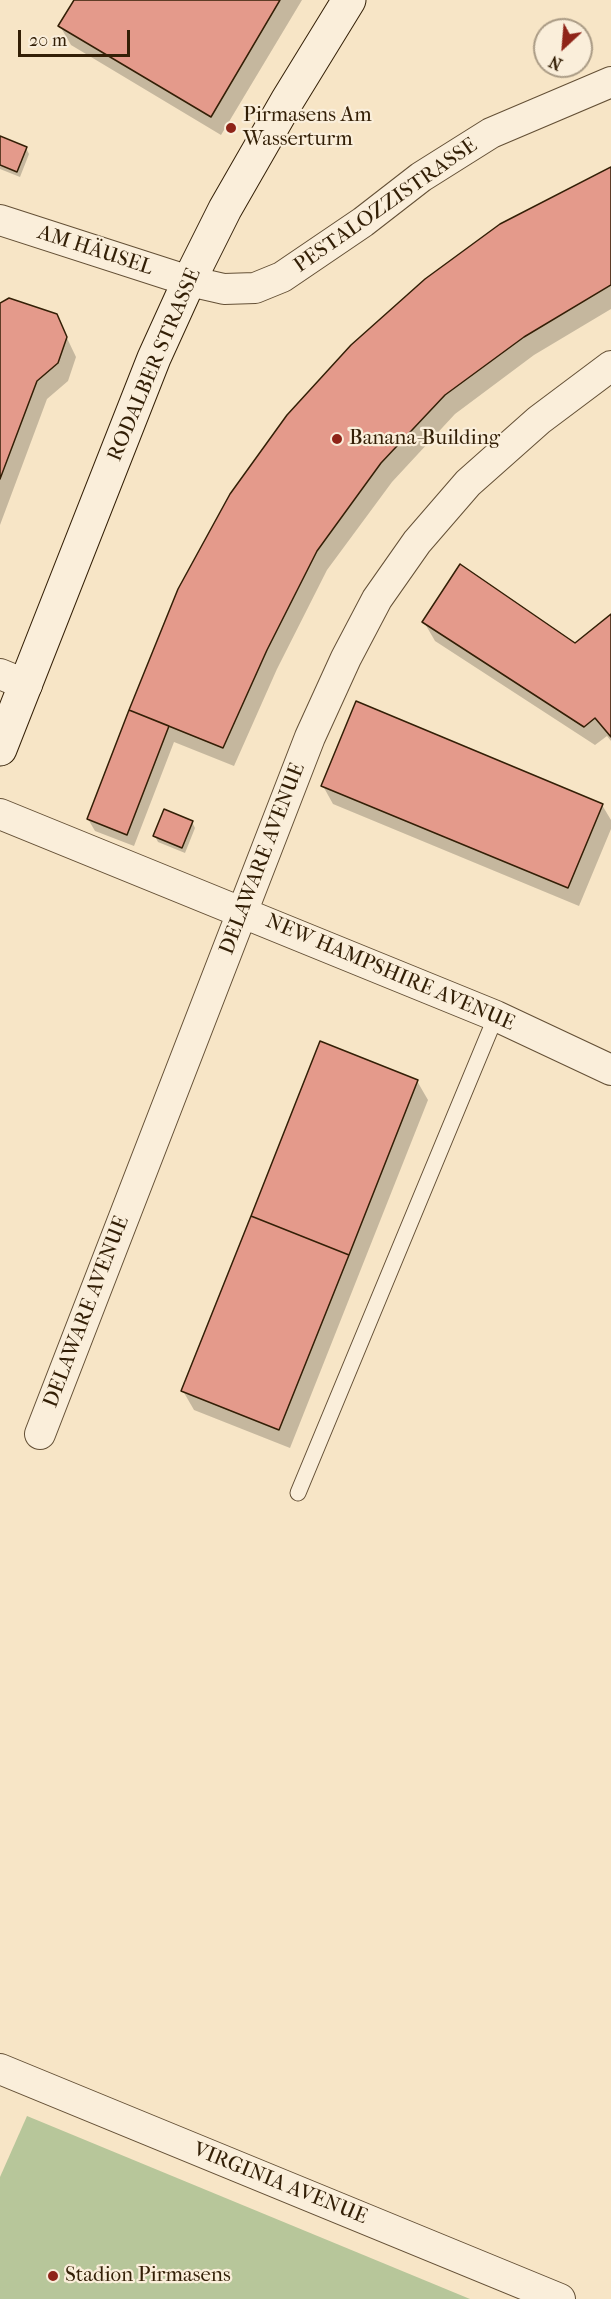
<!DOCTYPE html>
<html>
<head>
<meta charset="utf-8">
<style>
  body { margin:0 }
  #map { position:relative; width:611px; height:2299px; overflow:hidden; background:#f7e5c6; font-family:"IM FELL French Canon",serif }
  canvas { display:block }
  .north { position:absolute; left:533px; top:18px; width:60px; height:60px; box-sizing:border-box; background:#faeeda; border:2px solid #aa9b85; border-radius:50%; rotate:206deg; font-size:16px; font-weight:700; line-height:24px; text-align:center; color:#331f06 }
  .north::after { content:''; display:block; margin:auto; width:21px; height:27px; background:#8f2418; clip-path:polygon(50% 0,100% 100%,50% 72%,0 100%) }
  .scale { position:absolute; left:18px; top:30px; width:112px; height:27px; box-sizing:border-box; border:3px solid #331f06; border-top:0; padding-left:8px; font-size:18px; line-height:21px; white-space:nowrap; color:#331f06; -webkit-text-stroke:4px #faeeda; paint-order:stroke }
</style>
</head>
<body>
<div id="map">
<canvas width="611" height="2299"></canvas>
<div class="north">N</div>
<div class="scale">20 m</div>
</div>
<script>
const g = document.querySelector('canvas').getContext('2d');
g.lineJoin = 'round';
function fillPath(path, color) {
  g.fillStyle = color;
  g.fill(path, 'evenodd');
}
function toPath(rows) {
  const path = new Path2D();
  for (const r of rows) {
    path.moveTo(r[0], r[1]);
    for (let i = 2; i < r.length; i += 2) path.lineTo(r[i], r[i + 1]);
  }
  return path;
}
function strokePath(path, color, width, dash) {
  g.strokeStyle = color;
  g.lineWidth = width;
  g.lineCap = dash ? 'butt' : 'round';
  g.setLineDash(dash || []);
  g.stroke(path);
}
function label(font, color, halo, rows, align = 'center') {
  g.font = font + ' "IM FELL French Canon",serif';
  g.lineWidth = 4.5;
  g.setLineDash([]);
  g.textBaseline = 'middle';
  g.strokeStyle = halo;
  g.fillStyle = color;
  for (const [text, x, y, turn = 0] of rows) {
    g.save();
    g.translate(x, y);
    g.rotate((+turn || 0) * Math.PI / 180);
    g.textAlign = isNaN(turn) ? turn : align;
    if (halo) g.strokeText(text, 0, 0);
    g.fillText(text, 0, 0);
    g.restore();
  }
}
fillPath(toPath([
  [27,2116,470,2299,0,2299,0,2177]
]), '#b7c69a');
fillPath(toPath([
  [76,0,302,0,221,135,71,45,60,26],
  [0,138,26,148,29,154,20,177,0,169],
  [611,168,611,309,534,355,455,414,392,482,327,570,277,669,234,766,174,742,134,846,95,831,88,819,501,225],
  [0,304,56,315,76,357,68,381,47,399,0,525],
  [611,616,611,741,607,736,595,745,435,641,424,622,575,645],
  [323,786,602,805,611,820,611,829,579,906,333,804],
  [192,822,195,828,185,853,158,842,155,836],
  [417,1081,428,1100,290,1448,194,1410,183,1391]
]), '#0003');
const building = toPath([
  [74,0,280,0,211,117,58,26,74,0],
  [0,136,27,147,17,172,0,165,0,136],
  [611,167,611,285,524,337,445,395,381,463,317,551,267,650,223,748,129,710,178,589,230,494,287,415,351,345,425,279,500,224,611,167],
  [9,298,57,314,67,337,58,363,37,381,0,479,0,303,9,298],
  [460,564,575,643,611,614,611,737,595,718,584,727,422,622,460,564],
  [356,701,603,804,568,888,321,786,356,701],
  [129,710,169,726,127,835,87,819,129,710],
  [164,809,193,821,182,848,153,836,164,809],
  [320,1041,418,1080,349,1255,251,1216,320,1041],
  [251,1216,349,1255,279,1430,181,1391,251,1216]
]);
fillPath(building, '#e49a8b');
strokePath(building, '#331f06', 1.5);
const lane = toPath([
  [298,1493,496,1016]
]);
const street = toPath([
  [0,220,189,281,224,289,255,288,282,277,363,222,421,177,491,133,611,82],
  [0,674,27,685],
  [0,814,496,1016,611,1070],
  [40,1434,310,737,346,658,377,599,417,542,468,483,539,420,611,366],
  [0,2069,560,2299]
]);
const secondary = toPath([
  [0,749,154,358,189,281,225,209,287,101,349,0]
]);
strokePath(lane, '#645036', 17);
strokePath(street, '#645036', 32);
strokePath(secondary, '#331f06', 35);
strokePath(lane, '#faeeda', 15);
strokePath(street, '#faeeda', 30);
strokePath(secondary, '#faeeda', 33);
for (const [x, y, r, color] of [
  [231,128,6,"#8f2418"],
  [337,439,6,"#8f2418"],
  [53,2276,6,"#8f2418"]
]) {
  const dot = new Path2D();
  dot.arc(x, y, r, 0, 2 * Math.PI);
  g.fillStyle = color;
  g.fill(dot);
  strokePath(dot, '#faeeda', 2);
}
label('21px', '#331f06', '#faeeda', [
  ["Pirmasens Am",243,116],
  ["Wasserturm",243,140],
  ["Banana-Building",349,439],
  ["Stadion Pirmasens",65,2276]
], 'left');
label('21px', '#331f06', '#faeeda', [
  ["PESTALOZZISTRASSE",386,206,-35],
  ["AM HÄUSEL",95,251,18],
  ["RODALBER STRASSE",155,365,-67],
  ["DELAWARE AVENUE",263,859,-69],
  ["NEW HAMPSHIRE AVENUE",390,973,23],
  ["DELAWARE AVENUE",87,1312,-69],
  ["VIRGINIA AVENUE",280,2184,22]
]);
</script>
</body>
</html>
